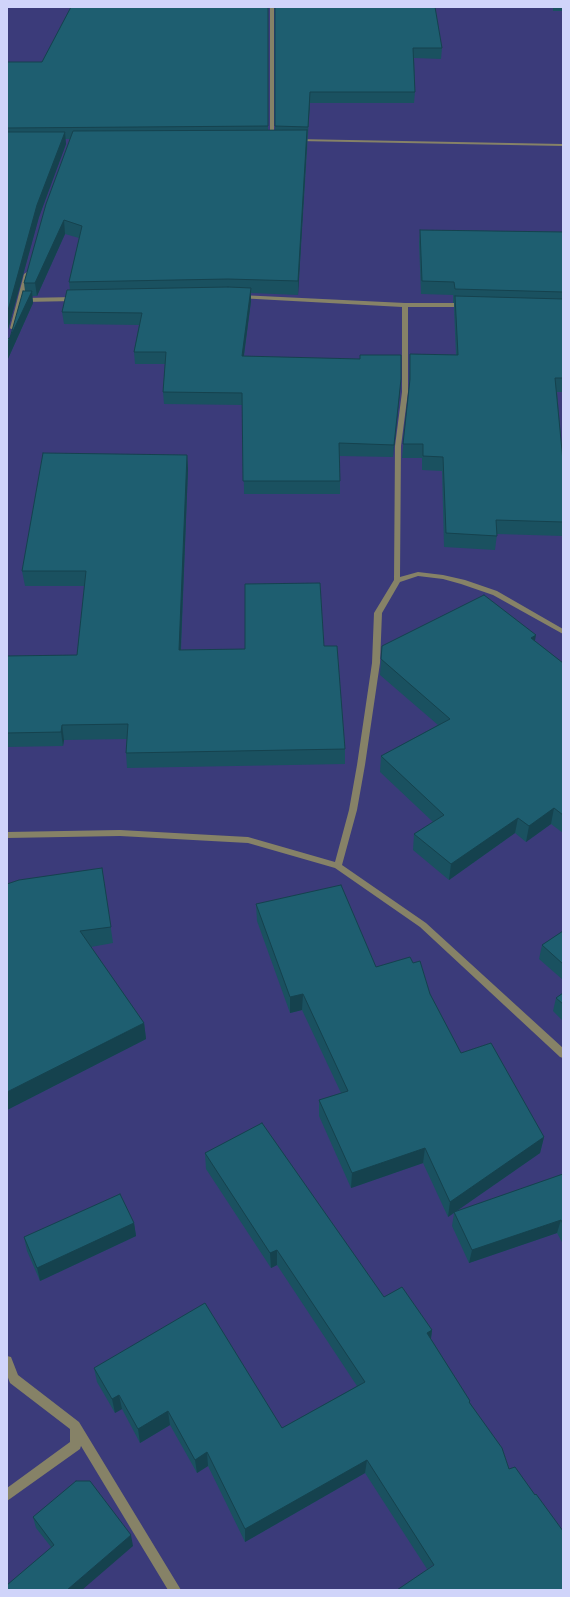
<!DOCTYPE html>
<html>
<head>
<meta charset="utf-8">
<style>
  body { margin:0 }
  #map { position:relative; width:570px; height:1597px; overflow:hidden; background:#3b3b7a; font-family:"Sofia Sans Condensed",sans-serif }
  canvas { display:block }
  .frame { position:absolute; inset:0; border:8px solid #d0d4fa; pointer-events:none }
</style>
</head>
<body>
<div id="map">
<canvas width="570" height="1597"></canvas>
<div class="frame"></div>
</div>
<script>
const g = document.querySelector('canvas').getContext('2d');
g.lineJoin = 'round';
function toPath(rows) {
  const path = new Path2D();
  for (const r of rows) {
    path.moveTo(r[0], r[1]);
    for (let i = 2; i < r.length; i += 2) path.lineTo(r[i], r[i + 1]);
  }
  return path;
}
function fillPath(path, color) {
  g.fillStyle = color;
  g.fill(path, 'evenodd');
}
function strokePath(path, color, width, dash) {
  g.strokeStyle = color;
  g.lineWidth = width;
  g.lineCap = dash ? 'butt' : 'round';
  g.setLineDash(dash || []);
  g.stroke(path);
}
fillPath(toPath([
  [270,7,274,7,274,140,272,141,270,140,270,7],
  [296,139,563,144,563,146,298,141,296,141,296,139],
  [27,272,30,274,24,298,75,297,78,299,75,301,23,302,16,328,11,329,10,328,24,274,27,272],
  [240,295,405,303,464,303,467,305,464,307,408,307,408,392,401,446,400,577,418,572,443,575,465,580,497,591,563,629,563,634,493,595,461,584,443,579,418,576,400,582,382,613,380,663,365,765,357,810,342,865,426,923,563,1048,563,1058,560,1057,420,927,335,868,248,843,120,836,7,838,7,832,120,830,248,837,335,862,349,810,357,765,372,663,374,613,394,580,395,446,402,392,402,307,238,298,237,297,240,295],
  [7,1356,11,1357,18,1375,79,1422,181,1590,168,1590,81,1446,80,1449,7,1501,7,1488,70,1442,70,1429,10,1383,7,1375,7,1356]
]), '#868267');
fillPath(toPath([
  [69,7,268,7,268,130,275,130,275,7,442,48,441,59,414,58,415,92,414,103,310,103,298,295,251,293,251,301,244,356,401,379,393,457,339,456,340,481,340,494,244,494,243,405,164,404,163,392,165,364,135,364,134,352,139,325,64,324,62,312,70,290,69,282,79,238,65,234,37,296,32,296,33,303,7,361,7,339,10,338,25,291,24,283,70,139,65,139,66,144,39,217,7,333,7,62,42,62,71,7],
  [553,7,563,7,563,11,553,11],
  [420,230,563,232,563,392,557,392,563,461,563,536,497,534,495,550,444,547,442,471,422,470,422,458,402,458,409,387,410,368,410,354,456,355,454,310,454,303,453,303,453,295,421,294,419,243],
  [187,455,188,469,181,650,245,649,324,646,345,749,345,764,127,768,126,753,127,739,64,740,63,746,7,747,7,656,77,655,85,586,25,586,22,571],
  [535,641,563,663,563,833,551,824,526,842,515,833,449,880,413,850,414,834,433,822,380,772,381,756,438,725,380,675,381,659],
  [102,868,113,943,91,947,144,1023,146,1039,7,1110],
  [256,904,376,967,430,994,461,1053,544,1137,540,1153,455,1212,563,1174,563,1244,557,1233,469,1263,452,1226,454,1213,448,1217,423,1163,351,1188,319,1116,319,1100,341,1093,302,1010,290,1013,257,921],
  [563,931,563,980,539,959,542,945],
  [563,993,563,1021,553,1011,556,998],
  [205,1153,384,1297,432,1330,431,1339,470,1401,470,1403,509,1469,535,1495,427,1569,365,1473,245,1542,208,1466,197,1473,170,1425,140,1443,122,1409,115,1413,97,1382,94,1368,282,1428,357,1386,277,1265,271,1268,206,1169],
  [134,1223,136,1236,40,1281,27,1251,24,1237],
  [33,1517,133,1546,51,1547,36,1528]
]), '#1a5160');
fillPath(toPath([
  [310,92,310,103,307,138,308,127],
  [307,130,307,143,298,295,298,281],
  [65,132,66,144,39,217,7,333,7,314,37,205],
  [64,220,65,234,37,296,35,283],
  [251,288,251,301,242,369,242,356],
  [32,291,33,303,7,361,7,344],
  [401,379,400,392,393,457,394,445],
  [187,455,188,469,180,665,179,650],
  [536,635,533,651,531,638],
  [62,725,64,740,63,746,61,732],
  [554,808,551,824,526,842,529,826],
  [518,818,515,833,449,880,451,864],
  [303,994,302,1010,290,1013,290,997],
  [144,1023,146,1039,7,1110,7,1092],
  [544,1137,540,1153,448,1217,450,1202],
  [425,1148,423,1163,351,1188,352,1173],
  [561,1220,557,1233,469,1263,472,1250],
  [134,1223,136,1236,40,1281,37,1268],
  [277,1250,277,1265,271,1268,270,1253],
  [432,1330,430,1345,427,1333],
  [119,1395,122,1409,115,1413,112,1399],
  [168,1411,170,1425,140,1443,138,1429],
  [207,1452,208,1466,197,1473,195,1460],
  [367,1460,365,1473,245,1542,245,1529],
  [131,1535,133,1546,82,1590,67,1590]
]), '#15424e');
const building = toPath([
  [71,7,268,7,268,126,7,128,7,62,42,62,71,7],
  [275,7,435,7,442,48,413,48,415,92,310,92,308,127,275,126,275,7],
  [307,130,298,281,228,279,69,282,82,226,64,220,35,283,24,283,46,204,73,131,307,130],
  [7,132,65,132,37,205,7,314,7,132],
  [420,230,563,232,563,292,455,289,454,282,422,281,420,230],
  [228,287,251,288,242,356,360,359,360,355,401,355,401,379,394,445,339,443,340,481,243,481,242,393,163,392,166,352,134,352,142,313,62,312,67,290,228,287],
  [23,291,32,291,7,344,7,339,10,338,23,291],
  [455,296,563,299,563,378,555,378,563,461,563,522,496,520,497,536,446,533,443,457,423,456,423,444,403,444,410,379,410,354,458,355,455,296],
  [43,453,187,455,179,650,245,649,245,584,320,583,324,646,337,646,345,749,126,753,128,724,62,725,61,732,7,733,7,656,77,655,86,571,22,571,43,453],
  [484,595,536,635,531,638,563,663,563,815,554,808,529,826,518,818,451,864,414,834,444,815,381,756,450,719,381,659,382,646,484,595],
  [102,868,111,927,80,931,144,1023,7,1092,7,884,19,880,102,868],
  [341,885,376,967,410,957,413,963,420,961,430,994,461,1053,491,1043,544,1137,450,1202,425,1148,352,1173,319,1100,348,1091,303,994,290,997,256,904,341,885],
  [563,931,563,964,542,945,563,931],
  [563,993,563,1004,556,998,563,993],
  [262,1123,384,1297,402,1287,432,1330,427,1333,470,1401,469,1402,502,1448,509,1469,515,1467,535,1495,536,1494,563,1531,563,1590,397,1590,434,1565,367,1460,245,1529,207,1452,195,1460,168,1411,138,1429,119,1395,112,1399,94,1368,205,1303,282,1428,365,1382,277,1250,270,1253,205,1153,262,1123],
  [563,1174,563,1224,561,1220,472,1250,454,1212,563,1174],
  [120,1194,134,1223,37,1268,24,1237,120,1194],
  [76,1481,90,1481,131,1535,67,1590,7,1590,7,1585,54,1545,33,1517,76,1481]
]);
fillPath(building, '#1e5e70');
strokePath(building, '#15424e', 1);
</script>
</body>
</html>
